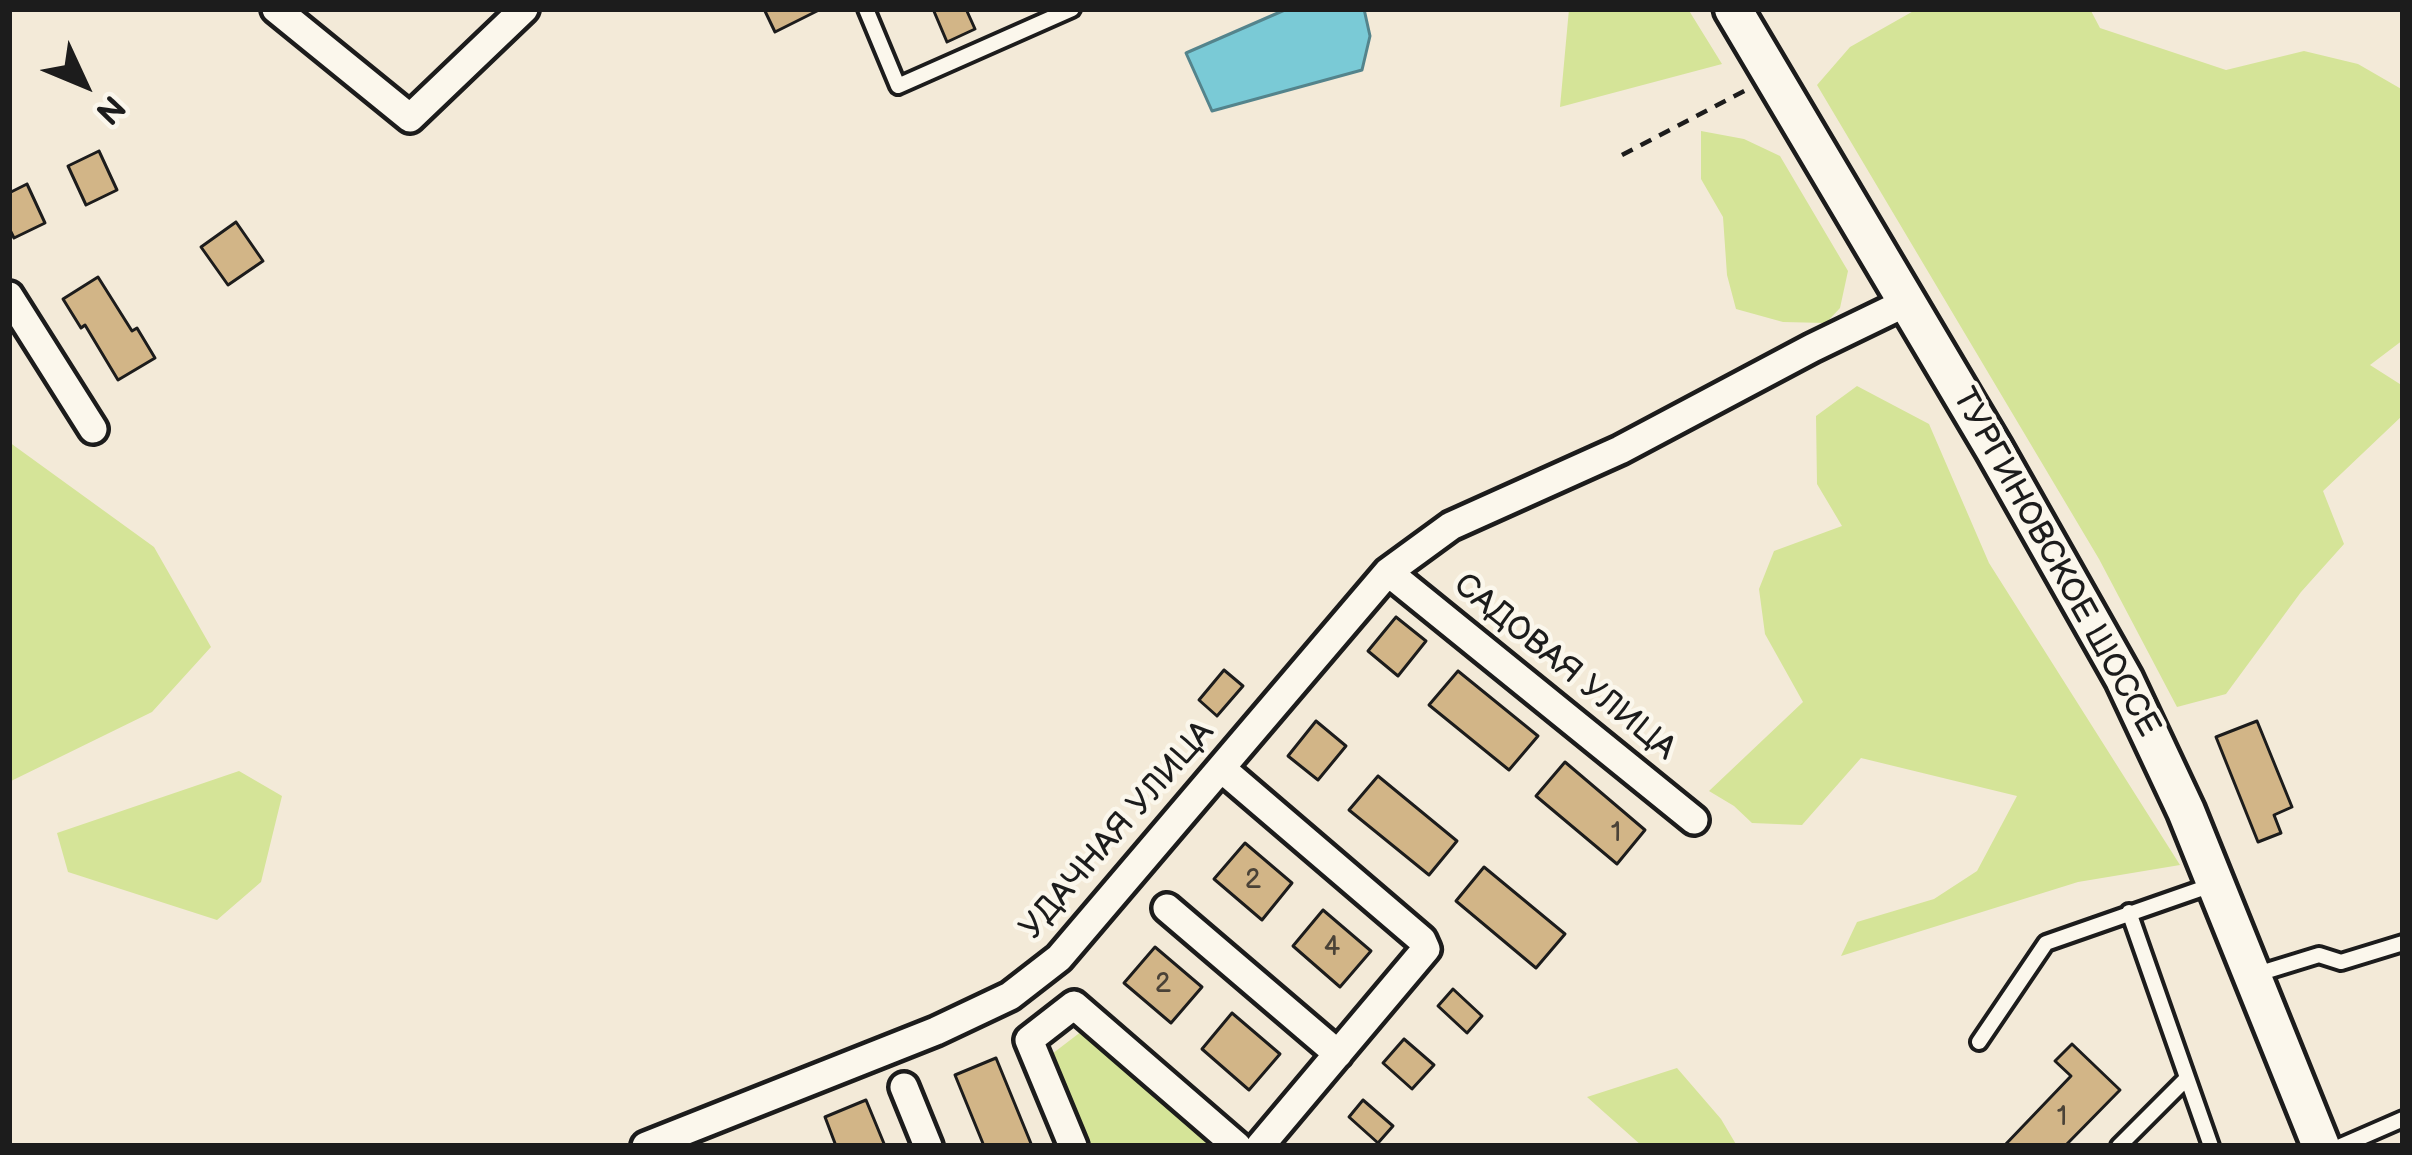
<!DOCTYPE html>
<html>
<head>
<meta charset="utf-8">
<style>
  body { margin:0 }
  #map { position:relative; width:2412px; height:1155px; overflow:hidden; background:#f3ead8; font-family:"Balsamiq Sans",sans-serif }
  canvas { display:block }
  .frame { position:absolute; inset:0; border:12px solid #1c1c1c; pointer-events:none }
  .north { position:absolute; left:24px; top:24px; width:120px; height:120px; -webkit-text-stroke:9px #fbf7ec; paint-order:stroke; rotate:134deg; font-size:33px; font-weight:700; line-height:48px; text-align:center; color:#1c1c1c }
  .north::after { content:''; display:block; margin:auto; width:42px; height:54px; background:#1c1c1c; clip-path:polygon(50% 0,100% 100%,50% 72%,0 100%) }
</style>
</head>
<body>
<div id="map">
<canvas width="2412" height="1155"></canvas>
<div class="frame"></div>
<div class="north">N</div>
</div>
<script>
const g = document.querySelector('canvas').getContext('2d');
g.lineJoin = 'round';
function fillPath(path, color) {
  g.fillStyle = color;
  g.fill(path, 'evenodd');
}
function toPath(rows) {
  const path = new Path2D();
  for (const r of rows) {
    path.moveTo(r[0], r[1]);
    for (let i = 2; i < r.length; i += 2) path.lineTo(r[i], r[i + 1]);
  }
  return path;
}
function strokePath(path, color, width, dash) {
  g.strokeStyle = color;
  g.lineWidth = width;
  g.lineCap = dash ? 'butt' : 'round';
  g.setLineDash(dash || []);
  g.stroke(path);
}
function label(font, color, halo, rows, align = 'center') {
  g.font = font + ' "Balsamiq Sans",sans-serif';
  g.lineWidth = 9;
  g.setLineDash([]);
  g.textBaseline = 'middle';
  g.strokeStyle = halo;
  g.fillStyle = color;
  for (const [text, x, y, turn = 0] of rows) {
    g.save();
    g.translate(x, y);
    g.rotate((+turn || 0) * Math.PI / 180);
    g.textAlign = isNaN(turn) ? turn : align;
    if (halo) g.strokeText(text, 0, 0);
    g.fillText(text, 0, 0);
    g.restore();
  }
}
fillPath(toPath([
  [1569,9,1688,9,1722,64,1560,107],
  [1917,9,2090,9,2100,28,2226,70,2304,51,2358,64,2403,90,2403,340,2370,365,2403,386,2403,415,2323,491,2344,544,2301,592,2226,694,2177,707,2099,559,1817,85,1850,47],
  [1701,131,1744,139,1780,156,1848,271,1840,308,1826,323,1783,322,1736,309,1727,275,1723,217,1701,179],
  [1857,386,1929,424,1989,563,2180,865,2078,882,1841,956,1857,922,1934,899,1977,871,2017,796,1861,758,1802,825,1752,823,1734,806,1709,791,1803,702,1765,634,1759,589,1774,551,1842,526,1817,484,1816,416],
  [9,442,154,547,211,647,152,712,9,782],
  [239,771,282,796,261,882,217,920,68,872,57,833],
  [1082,1031,1212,1146,1091,1146,1052,1054],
  [1677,1068,1721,1119,1737,1146,1642,1146,1587,1097]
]), '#d5e498');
const water = toPath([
  [1287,9,1364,9,1370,36,1362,70,1212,111,1186,53,1287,9]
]);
fillPath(water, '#7acad6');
strokePath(water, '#54848c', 3);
const building = toPath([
  [764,9,821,9,775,32,764,9],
  [933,9,966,9,975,29,947,42,933,9],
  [99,151,117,190,86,205,68,166,99,151],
  [27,184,45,223,14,238,9,228,9,193,27,184],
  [236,222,263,261,228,285,201,247,236,222],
  [98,277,132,331,137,328,155,358,118,380,85,325,81,328,63,299,98,277],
  [1396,617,1426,641,1398,676,1368,651,1396,617],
  [1224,670,1243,686,1217,716,1199,700,1224,670],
  [1458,671,1538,736,1509,770,1429,705,1458,671],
  [1316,721,1346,746,1318,780,1288,756,1316,721],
  [2257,721,2292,807,2274,815,2281,833,2258,842,2216,737,2257,721],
  [1565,762,1645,830,1617,864,1536,796,1565,762],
  [1378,776,1457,841,1429,875,1349,810,1378,776],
  [1245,843,1292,883,1262,920,1214,879,1245,843],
  [1484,867,1565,934,1536,968,1456,901,1484,867],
  [1323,910,1371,951,1340,987,1293,946,1323,910],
  [1155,947,1202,987,1171,1023,1124,983,1155,947],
  [1453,989,1482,1016,1467,1033,1438,1006,1453,989],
  [1232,1013,1280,1054,1249,1090,1202,1049,1232,1013],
  [1404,1039,1434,1065,1412,1089,1383,1063,1404,1039],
  [2072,1044,2120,1090,2065,1146,2004,1146,2071,1076,2055,1061,2072,1044],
  [996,1058,1032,1146,984,1146,955,1075,996,1058],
  [866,1100,885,1146,836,1146,825,1117,866,1100],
  [1363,1100,1393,1126,1378,1143,1349,1117,1363,1100]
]);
fillPath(building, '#d2b587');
strokePath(building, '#1c1c1c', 3);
const service = toPath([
  [866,9,898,86,1072,9],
  [2129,912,2211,1146],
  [2254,975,2319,955,2341,962,2403,943],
  [1979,1042,2046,943,2212,885],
  [2119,1146,2187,1078],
  [2341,1146,2403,1119]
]);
const minor = toPath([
  [276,9,410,118,524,9],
  [9,296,93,429],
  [1388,572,1694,820],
  [1221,768,1422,940,1426,949,1260,1146],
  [1167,908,1338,1054],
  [904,1087,928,1146],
  [646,1146,936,1031,1010,996,1059,958,1388,572,1451,526,1620,450,1812,348,1907,302],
  [1073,1146,1029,1040,1074,1005,1237,1146]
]);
const secondary = toPath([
  [1733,9,1994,449,2124,679,2186,811,2321,1146]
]);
strokePath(service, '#1c1c1c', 22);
strokePath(minor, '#1c1c1c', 36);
strokePath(secondary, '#1c1c1c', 45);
strokePath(toPath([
  [1622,155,1746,90]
]), '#1c1c1c', 4.5, [12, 9]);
strokePath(service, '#fbf7ec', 14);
strokePath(minor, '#fbf7ec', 27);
strokePath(secondary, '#fbf7ec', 36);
label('27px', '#4a4237', null, [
  ["1",1616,834],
  ["2",1253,881],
  ["4",1332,948],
  ["2",1163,985],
  ["1",2062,1118]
]);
label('33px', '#1c1c1c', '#fbf7ec', [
  ["ТУРГИНОВСКОЕ ШОССЕ",2055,563,61],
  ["САДОВАЯ УЛИЦА",1564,668,39],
  ["УДАЧНАЯ УЛИЦА",1118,831,-49]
]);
</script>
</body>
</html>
